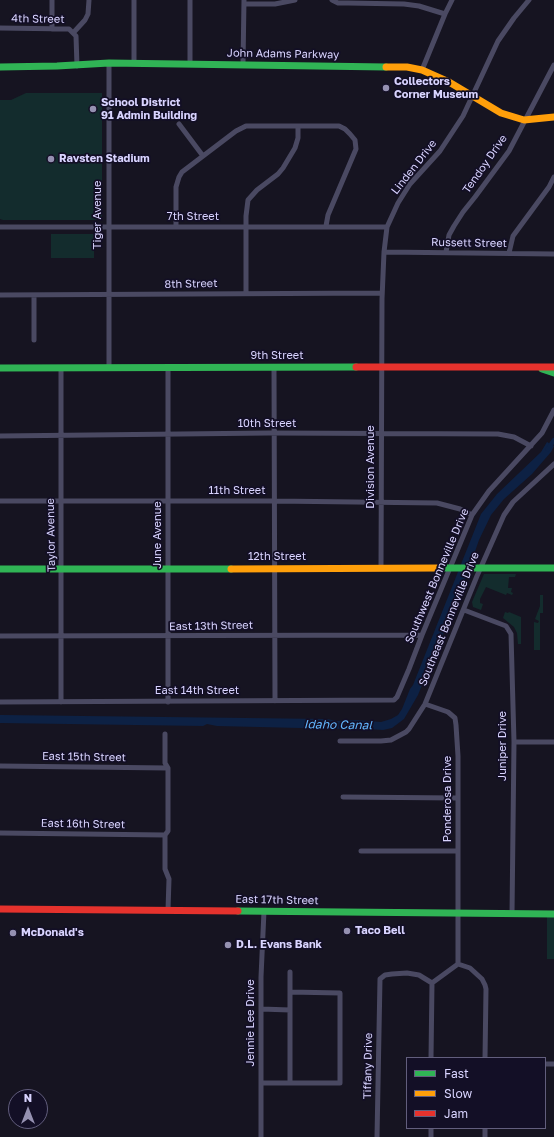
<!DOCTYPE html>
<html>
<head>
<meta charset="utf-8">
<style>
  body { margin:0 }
  #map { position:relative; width:554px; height:1137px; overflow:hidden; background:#161421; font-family:"Golos Text",sans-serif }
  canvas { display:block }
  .legend { position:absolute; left:406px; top:1057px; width:140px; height:72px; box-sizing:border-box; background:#130f26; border:1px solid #625e7d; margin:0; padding:5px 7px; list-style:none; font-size:12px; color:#d9d4ff }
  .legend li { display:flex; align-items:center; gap:8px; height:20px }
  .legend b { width:20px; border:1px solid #625e7d }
  .north { position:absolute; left:8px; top:1089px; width:40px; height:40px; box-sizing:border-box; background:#130f26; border:1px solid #625e7d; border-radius:50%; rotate:0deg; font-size:11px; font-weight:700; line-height:16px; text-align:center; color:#d9d4ff }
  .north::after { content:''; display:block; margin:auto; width:14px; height:18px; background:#9591b1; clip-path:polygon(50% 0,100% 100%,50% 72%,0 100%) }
</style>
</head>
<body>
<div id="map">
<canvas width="554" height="1137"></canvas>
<ul class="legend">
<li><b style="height:5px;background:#30b455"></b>Fast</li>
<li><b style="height:5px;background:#ff9f0a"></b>Slow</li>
<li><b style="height:5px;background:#e5322d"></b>Jam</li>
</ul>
<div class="north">N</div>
</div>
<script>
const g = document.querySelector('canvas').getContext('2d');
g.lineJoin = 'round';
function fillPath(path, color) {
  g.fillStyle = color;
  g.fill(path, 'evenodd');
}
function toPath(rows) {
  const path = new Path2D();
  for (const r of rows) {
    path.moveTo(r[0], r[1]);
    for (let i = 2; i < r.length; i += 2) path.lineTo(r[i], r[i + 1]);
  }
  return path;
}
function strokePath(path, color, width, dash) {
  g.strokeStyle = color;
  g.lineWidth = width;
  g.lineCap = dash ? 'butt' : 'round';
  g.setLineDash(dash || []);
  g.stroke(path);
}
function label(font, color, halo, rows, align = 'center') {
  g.font = font + ' "Golos Text",sans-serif';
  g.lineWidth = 3.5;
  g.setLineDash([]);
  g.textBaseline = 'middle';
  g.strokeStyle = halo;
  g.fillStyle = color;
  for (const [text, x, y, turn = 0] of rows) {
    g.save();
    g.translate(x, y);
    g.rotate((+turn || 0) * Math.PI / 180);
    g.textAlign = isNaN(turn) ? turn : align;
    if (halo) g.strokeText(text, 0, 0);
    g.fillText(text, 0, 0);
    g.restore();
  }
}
fillPath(toPath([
  [26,93,102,93,102,220,3,220,0,219,0,100,11,100],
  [51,234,94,234,94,258,51,258],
  [484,574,516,574,515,577,509,577,508,588,512,588,511,592,513,593,512,595,507,593,506,595,486,587,480,599,480,603,483,604,481,610,473,607,472,602],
  [540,595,543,595,543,613,540,613,540,650,534,650,534,622,538,623,539,621,535,619,540,606],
  [505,612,508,613,509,612,521,617,521,644,518,644,517,633,514,627,503,618],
  [547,914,554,914,554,959,547,959]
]), '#132c2d');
fillPath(toPath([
  [547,442,554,446,551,452,532,474,504,499,491,515,479,540,464,583,436,652,430,664,427,675,424,680,418,695,404,719,392,728,383,730,368,729,361,728,342,729,217,726,207,724,203,726,0,723,0,715,4,715,327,719,337,721,356,720,381,722,391,719,398,715,402,709,410,689,413,685,481,514,497,494,541,452]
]), '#0d2144');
strokePath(toPath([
  [548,449,554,440]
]), '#0d2144', 4.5);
strokePath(toPath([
  [52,0,52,29],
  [134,0,134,63],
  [332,0,338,3,348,3,404,4,419,6,445,14],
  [244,4,275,4,295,0],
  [0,28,69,29,76,36,77,66],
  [74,32,85,20,88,14,89,0],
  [190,64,190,0],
  [243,64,244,0],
  [422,70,445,14,452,0],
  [179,124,203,156],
  [0,227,387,227],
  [176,227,176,187,179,177,182,172,236,131,246,126,339,126,345,129,350,134,355,140,356,149,328,215,326,226],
  [384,252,554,254],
  [446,252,449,235,454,226,463,212,475,197,509,151,554,65],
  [509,253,513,236,549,187,554,177],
  [246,293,246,216,248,200,257,190,278,174,283,168,295,148,298,138,298,126],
  [0,295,382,293],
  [34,295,34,340],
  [274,367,275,701],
  [61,368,61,702],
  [109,368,109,63],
  [168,368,168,702],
  [0,436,269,433,498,434,514,437,531,446],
  [0,501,274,501,437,503,460,509,472,515],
  [381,568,382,299,384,252,387,227,398,203,410,184,440,151,463,116,498,41,514,18,529,0],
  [464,610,506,626,511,634,514,742,512,914],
  [0,636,422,635],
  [0,702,394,700,397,697,409,669,422,635,472,515,489,491,542,433,554,410],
  [425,704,448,712,455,718,456,725,458,756,458,964],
  [165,734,165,763,168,768,168,831,165,835,165,869,169,879,168,910],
  [340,741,381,741,391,740,406,732,409,729,425,704,477,576,504,515,513,502,554,464],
  [514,742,554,742],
  [0,766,168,768],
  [343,797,457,798],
  [0,833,165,835],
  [361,851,458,851],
  [458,964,470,968,482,979,485,985,486,989,485,1058],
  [290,972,290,1083],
  [261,1009,290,1010],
  [431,1058,432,983],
  [545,1064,554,1064],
  [261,1083,340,1083,340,993,290,992],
  [261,1137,261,977,264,911],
  [377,1137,380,979,385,975,392,974,407,973,419,975,432,983,458,964],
  [431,1137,431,1128],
  [485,1137,485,1128]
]), '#4a4962', 5);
strokePath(toPath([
  [0,67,57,66,109,63,386,67],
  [0,368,356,367],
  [542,369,554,373],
  [440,568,554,568],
  [0,569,231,569],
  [238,911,554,914]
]), '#30b455', 7);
strokePath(toPath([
  [386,67,407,67,422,70,449,82,501,113,524,120,554,117],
  [231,569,440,568]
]), '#ff9f0a', 7);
strokePath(toPath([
  [356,367,554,367],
  [0,909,238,911]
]), '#e5322d', 7);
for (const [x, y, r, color] of [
  [386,88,4,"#9591b1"],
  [93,109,4,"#9591b1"],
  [51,159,4,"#9591b1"],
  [347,931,4,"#9591b1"],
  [13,933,4,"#9591b1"],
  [228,945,4,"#9591b1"]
]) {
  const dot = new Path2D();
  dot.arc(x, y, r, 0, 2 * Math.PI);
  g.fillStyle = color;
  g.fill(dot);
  strokePath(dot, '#130f26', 1.5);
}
label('11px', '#d9d4ff', '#130f26', [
  ["4th Street",38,19,1],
  ["John Adams Parkway",283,54,1],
  ["Tendoy Drive",485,164,-55],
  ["Linden Drive",414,167,-52],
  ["Tiger Avenue",98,215,-90],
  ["7th Street",193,217],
  ["Russett Street",469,243,1],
  ["8th Street",191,284,-1],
  ["9th Street",277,356],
  ["10th Street",267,424],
  ["Division Avenue",371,467,-90],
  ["11th Street",237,491],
  ["Taylor Avenue",51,535,-91],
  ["June Avenue",158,535,-90],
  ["12th Street",277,557],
  ["Southwest Bonneville Drive",437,576,-67],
  ["Southeast Bonneville Drive",449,619,-68],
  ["East 13th Street",211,626,-1],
  ["East 14th Street",197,691],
  ["Juniper Drive",503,746,-90],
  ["East 15th Street",84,757,1],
  ["Ponderosa Drive",448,799,-90],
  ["East 16th Street",83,824,1],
  ["East 17th Street",277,900,1],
  ["Jennie Lee Drive",251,1023,-90],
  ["Tiffany Drive",368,1066,-89]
]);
label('bold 11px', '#d9d4ff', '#130f26', [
  ["Collectors",394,82],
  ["Corner Museum",394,95],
  ["School District",101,103],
  ["91 Admin Building",101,116],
  ["Ravsten Stadium",59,159],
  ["Taco Bell",355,931],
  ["McDonald's",21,933],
  ["D.L. Evans Bank",236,945]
], 'left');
label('italic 12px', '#62b6ff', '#130f26', [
  ["Idaho Canal",338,725,1]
]);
</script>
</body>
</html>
